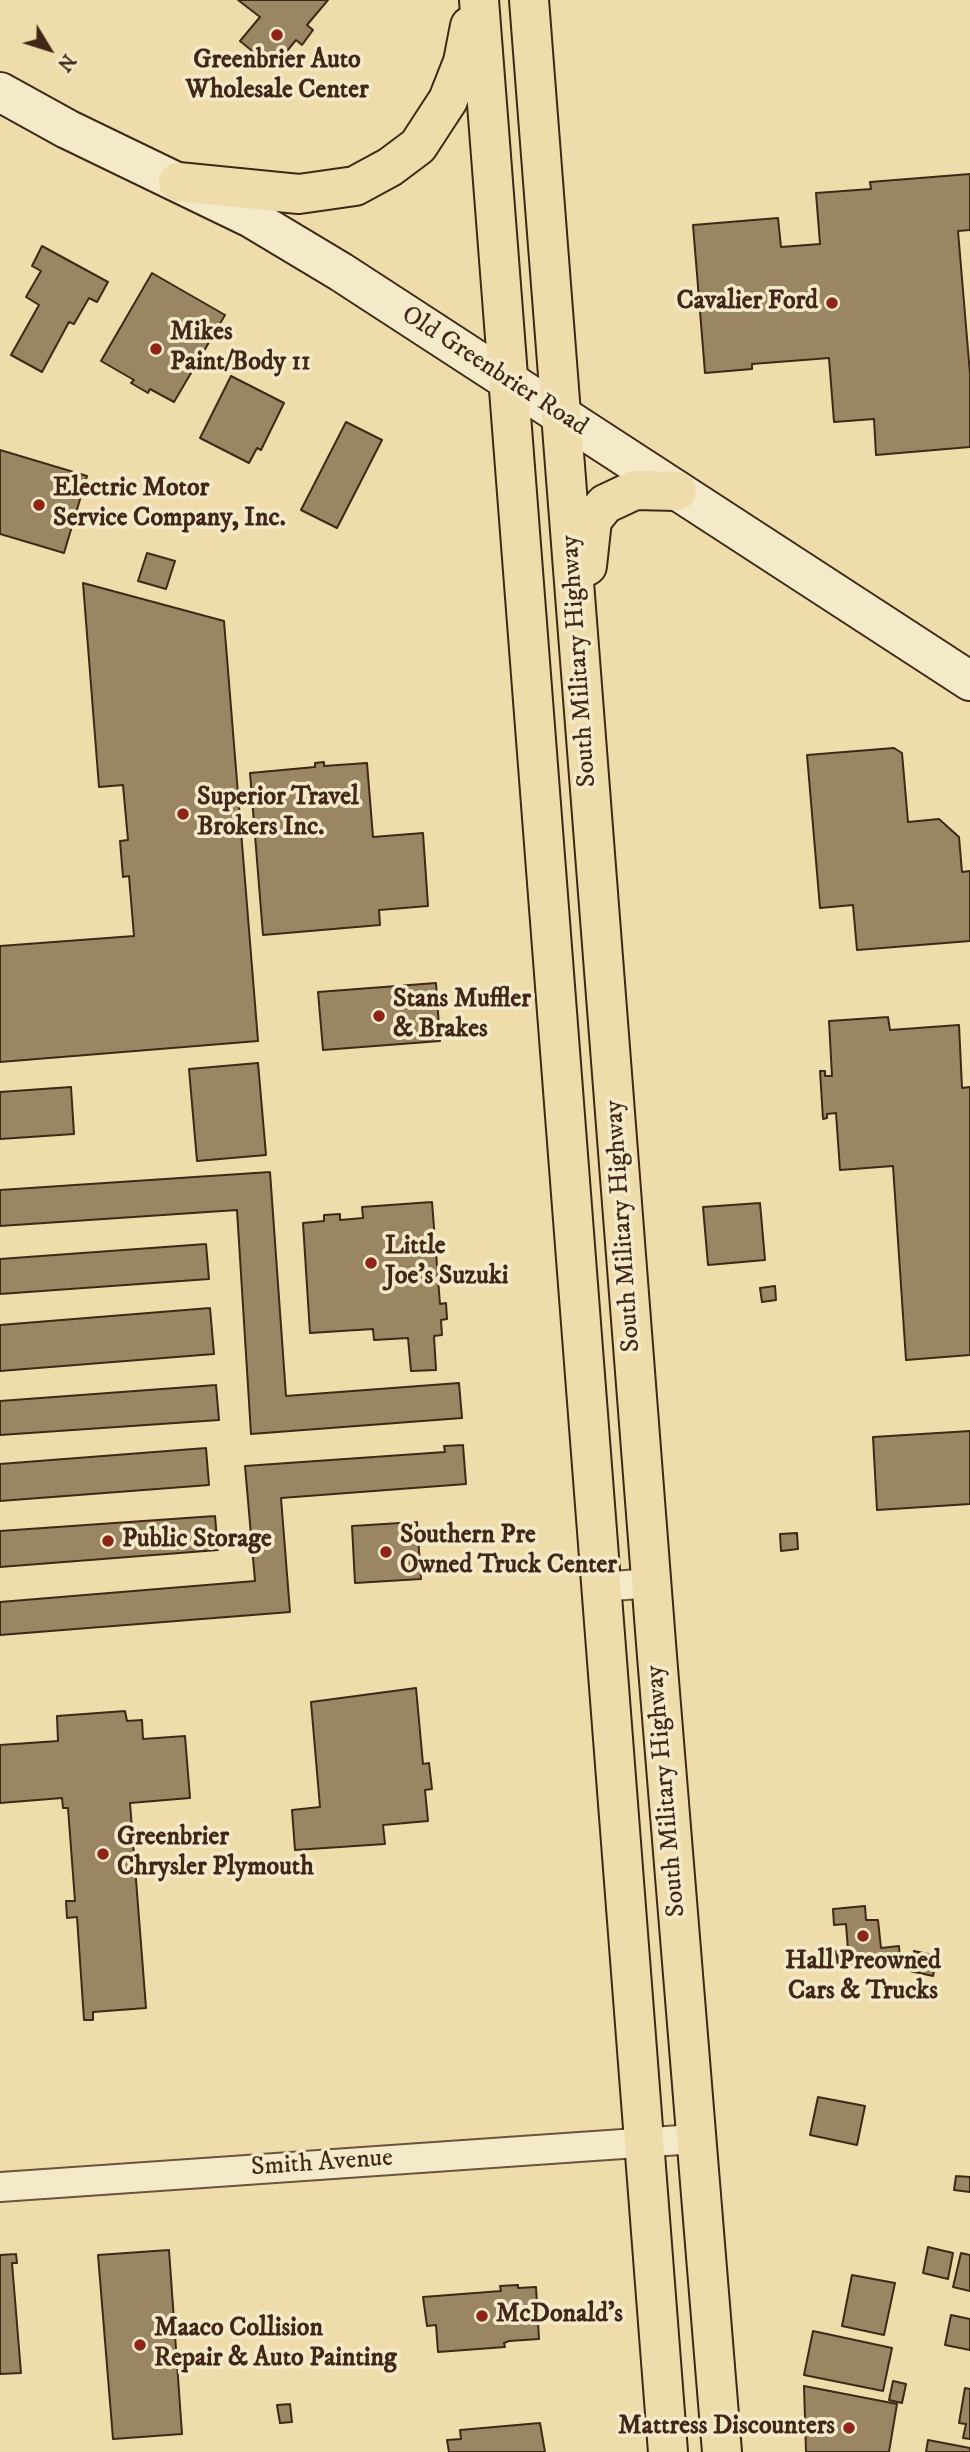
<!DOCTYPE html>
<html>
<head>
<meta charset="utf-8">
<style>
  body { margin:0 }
  #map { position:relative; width:970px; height:2452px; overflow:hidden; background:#eda; font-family:"IM FELL DW Pica",serif }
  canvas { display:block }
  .north { position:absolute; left:14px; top:14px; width:70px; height:70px; -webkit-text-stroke:5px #f4e9c8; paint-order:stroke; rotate:128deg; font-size:19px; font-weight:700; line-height:28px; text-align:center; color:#412717 }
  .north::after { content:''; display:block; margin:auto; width:24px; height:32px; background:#412717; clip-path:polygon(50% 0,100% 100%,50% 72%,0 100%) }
</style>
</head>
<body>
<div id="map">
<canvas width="970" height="2452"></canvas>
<div class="north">N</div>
</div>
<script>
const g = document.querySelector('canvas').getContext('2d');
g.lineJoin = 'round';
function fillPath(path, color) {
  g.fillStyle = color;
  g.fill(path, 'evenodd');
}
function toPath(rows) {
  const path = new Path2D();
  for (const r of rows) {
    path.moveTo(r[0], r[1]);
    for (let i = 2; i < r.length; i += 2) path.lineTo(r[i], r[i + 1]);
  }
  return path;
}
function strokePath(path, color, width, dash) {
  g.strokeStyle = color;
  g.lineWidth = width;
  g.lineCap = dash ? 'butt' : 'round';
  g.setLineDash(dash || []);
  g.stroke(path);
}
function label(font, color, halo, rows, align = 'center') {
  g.font = font + ' "IM FELL DW Pica",serif';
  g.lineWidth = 7;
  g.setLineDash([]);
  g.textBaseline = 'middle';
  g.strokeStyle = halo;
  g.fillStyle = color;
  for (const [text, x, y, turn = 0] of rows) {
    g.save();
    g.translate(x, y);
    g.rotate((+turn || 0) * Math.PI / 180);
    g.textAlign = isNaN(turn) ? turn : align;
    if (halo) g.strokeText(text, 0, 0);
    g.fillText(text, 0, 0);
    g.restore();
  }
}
const building = toPath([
  [238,0,328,0,307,25,313,30,302,45,296,40,273,68,240,41,260,17,238,0],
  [970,174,970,230,958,231,970,374,970,447,876,455,874,419,834,422,829,358,752,364,752,369,705,373,693,225,778,218,781,247,820,244,816,193,871,189,870,182,970,174],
  [42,246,108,282,97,302,89,298,74,324,69,322,42,372,11,355,39,305,26,297,41,271,32,266,42,246],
  [152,273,225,315,174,402,150,389,148,393,131,383,134,380,101,361,152,273],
  [231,376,284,403,261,450,257,448,249,463,200,438,231,376],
  [346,422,382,440,337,528,301,510,346,422],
  [0,450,87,476,64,553,0,534,0,450],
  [147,553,175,561,166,589,138,581,147,553],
  [83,583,224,621,258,1041,0,1062,0,946,134,936,129,876,123,877,120,841,128,840,123,785,99,787,83,583],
  [894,748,902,753,908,822,939,819,959,837,962,872,970,871,970,941,857,950,853,905,820,908,807,755,894,748],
  [324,762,324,766,367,763,373,837,423,833,428,906,379,910,380,925,263,935,250,773,315,767,315,763,324,762],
  [436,983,440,1041,323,1050,318,992,436,983],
  [888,1017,890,1030,959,1025,962,1088,970,1087,970,1355,906,1360,893,1166,840,1170,836,1113,827,1114,827,1118,823,1119,820,1071,825,1071,825,1076,832,1076,829,1021,888,1017],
  [258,1063,266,1155,197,1161,189,1069,258,1063],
  [71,1087,74,1134,0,1139,0,1092,71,1087],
  [270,1172,286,1396,459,1383,462,1418,251,1434,237,1210,0,1226,0,1190,270,1172],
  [432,1202,440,1304,446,1303,447,1319,441,1320,442,1335,434,1336,436,1370,411,1371,408,1338,374,1340,373,1329,310,1333,303,1223,324,1221,324,1215,340,1214,340,1220,363,1218,362,1207,432,1202],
  [760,1203,765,1260,708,1265,703,1207,760,1203],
  [206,1244,209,1279,0,1294,0,1259,206,1244],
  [775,1286,776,1300,762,1302,760,1288,775,1286],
  [210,1308,214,1354,0,1371,0,1325,210,1308],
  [216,1385,219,1420,0,1435,0,1401,216,1385],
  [970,1431,970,1504,877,1510,873,1437,970,1431],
  [463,1445,466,1484,281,1498,290,1612,0,1635,0,1602,255,1581,245,1466,445,1452,444,1446,463,1445],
  [206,1448,209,1485,0,1501,0,1464,206,1448],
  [215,1516,218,1550,0,1567,0,1531,215,1516],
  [417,1522,421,1579,355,1583,352,1526,417,1522],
  [797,1533,798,1549,781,1551,780,1534,797,1533],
  [416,1688,423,1764,429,1763,432,1789,425,1790,428,1821,383,1825,385,1844,295,1850,292,1810,320,1807,311,1702,416,1688],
  [125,1711,127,1721,142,1720,143,1739,185,1736,190,1798,130,1803,146,2008,93,2012,93,2020,84,2020,77,1917,67,1918,66,1901,75,1901,68,1808,63,1808,62,1798,0,1803,0,1745,58,1741,57,1716,125,1711],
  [865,1906,866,1920,878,1920,881,1948,899,1946,900,1961,838,1966,836,1951,848,1950,846,1924,834,1925,833,1909,865,1906],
  [914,1951,937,1956,933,1976,910,1971,914,1951],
  [818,2097,865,2106,857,2145,810,2135,818,2097],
  [956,2176,970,2177,970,2192,954,2190,956,2176],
  [928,2247,953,2253,948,2279,923,2273,928,2247],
  [169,2250,182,2434,113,2439,98,2255,169,2250],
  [961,2253,970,2255,970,2291,953,2287,961,2253],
  [16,2254,17,2263,12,2263,21,2373,0,2374,0,2255,16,2254],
  [852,2275,895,2283,884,2335,842,2326,852,2275],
  [518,2285,518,2288,536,2287,539,2339,509,2341,504,2343,505,2347,438,2352,436,2325,427,2326,423,2297,501,2291,500,2286,518,2285],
  [951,2315,970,2319,970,2350,945,2345,951,2315],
  [813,2331,892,2348,883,2391,804,2375,813,2331],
  [893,2381,906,2384,902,2403,889,2400,893,2381],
  [804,2386,897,2404,889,2452,806,2452,804,2386],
  [965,2388,970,2389,970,2439,963,2438,966,2424,959,2423,965,2388],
  [290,2404,292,2422,280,2423,277,2405,290,2404],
  [540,2423,545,2452,449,2452,447,2440,461,2439,460,2430,540,2423],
  [928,2440,970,2448,970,2452,926,2452,928,2440]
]);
fillPath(building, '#9b8663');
strokePath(building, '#412717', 2);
const street = toPath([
  [601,1587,651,1583],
  [0,2187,695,2139]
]);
const secondary = toPath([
  [0,92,67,129,251,218,341,272,970,681]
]);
const primary = toPath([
  [479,0,668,2452],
  [529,0,657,1656,722,2452],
  [178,182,299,194,355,186,390,167,418,146,448,100,463,62,470,26],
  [587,566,592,520,605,504,635,490,677,491]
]);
strokePath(street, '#6c543c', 32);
strokePath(secondary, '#412717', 42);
strokePath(primary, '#412717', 42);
strokePath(street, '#f4e9c8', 28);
strokePath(secondary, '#f4e9c8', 38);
strokePath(primary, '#eda', 38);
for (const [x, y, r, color] of [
  [277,35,7,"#8f2418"],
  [832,303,7,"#8f2418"],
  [156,349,7,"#8f2418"],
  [39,505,7,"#8f2418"],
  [183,814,7,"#8f2418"],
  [379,1016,7,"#8f2418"],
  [371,1263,7,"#8f2418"],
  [108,1541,7,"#8f2418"],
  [386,1552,7,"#8f2418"],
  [103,1854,7,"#8f2418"],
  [863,1936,7,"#8f2418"],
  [482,2316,7,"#8f2418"],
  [140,2345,7,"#8f2418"],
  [849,2428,7,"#8f2418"]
]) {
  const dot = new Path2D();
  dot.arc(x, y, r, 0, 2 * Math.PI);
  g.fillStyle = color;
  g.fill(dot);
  strokePath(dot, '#f4e9c8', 2.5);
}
label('bold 26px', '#412717', '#f4e9c8', [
  ["Greenbrier Auto",277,62,"center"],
  ["Wholesale Center",277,92,"center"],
  ["Cavalier Ford",818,303,"right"],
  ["Mikes",170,334],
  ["Paint/Body 11",170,364],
  ["Electric Motor",53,490],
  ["Service Company, Inc.",53,520],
  ["Superior Travel",197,799],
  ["Brokers Inc.",197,829],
  ["Stans Muffler",393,1001],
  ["& Brakes",393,1031],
  ["Little",385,1248],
  ["Joe's Suzuki",385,1278],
  ["Southern Pre",400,1537],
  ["Owned Truck Center",400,1567],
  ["Public Storage",122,1541],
  ["Greenbrier",117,1839],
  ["Chrysler Plymouth",117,1869],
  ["Hall Preowned",863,1963,"center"],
  ["Cars & Trucks",863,1993,"center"],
  ["McDonald's",496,2316],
  ["Maaco Collision",154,2330],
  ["Repair & Auto Painting",154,2360],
  ["Mattress Discounters",835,2428,"right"]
], 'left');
label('26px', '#412717', '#f4e9c8', [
  ["Old Greenbrier Road",494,372,33],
  ["South Military Highway",580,661,-94],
  ["South Military Highway",624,1226,-94],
  ["South Military Highway",667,1791,-95],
  ["Smith Avenue",322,2164,-4]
]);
</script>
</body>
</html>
